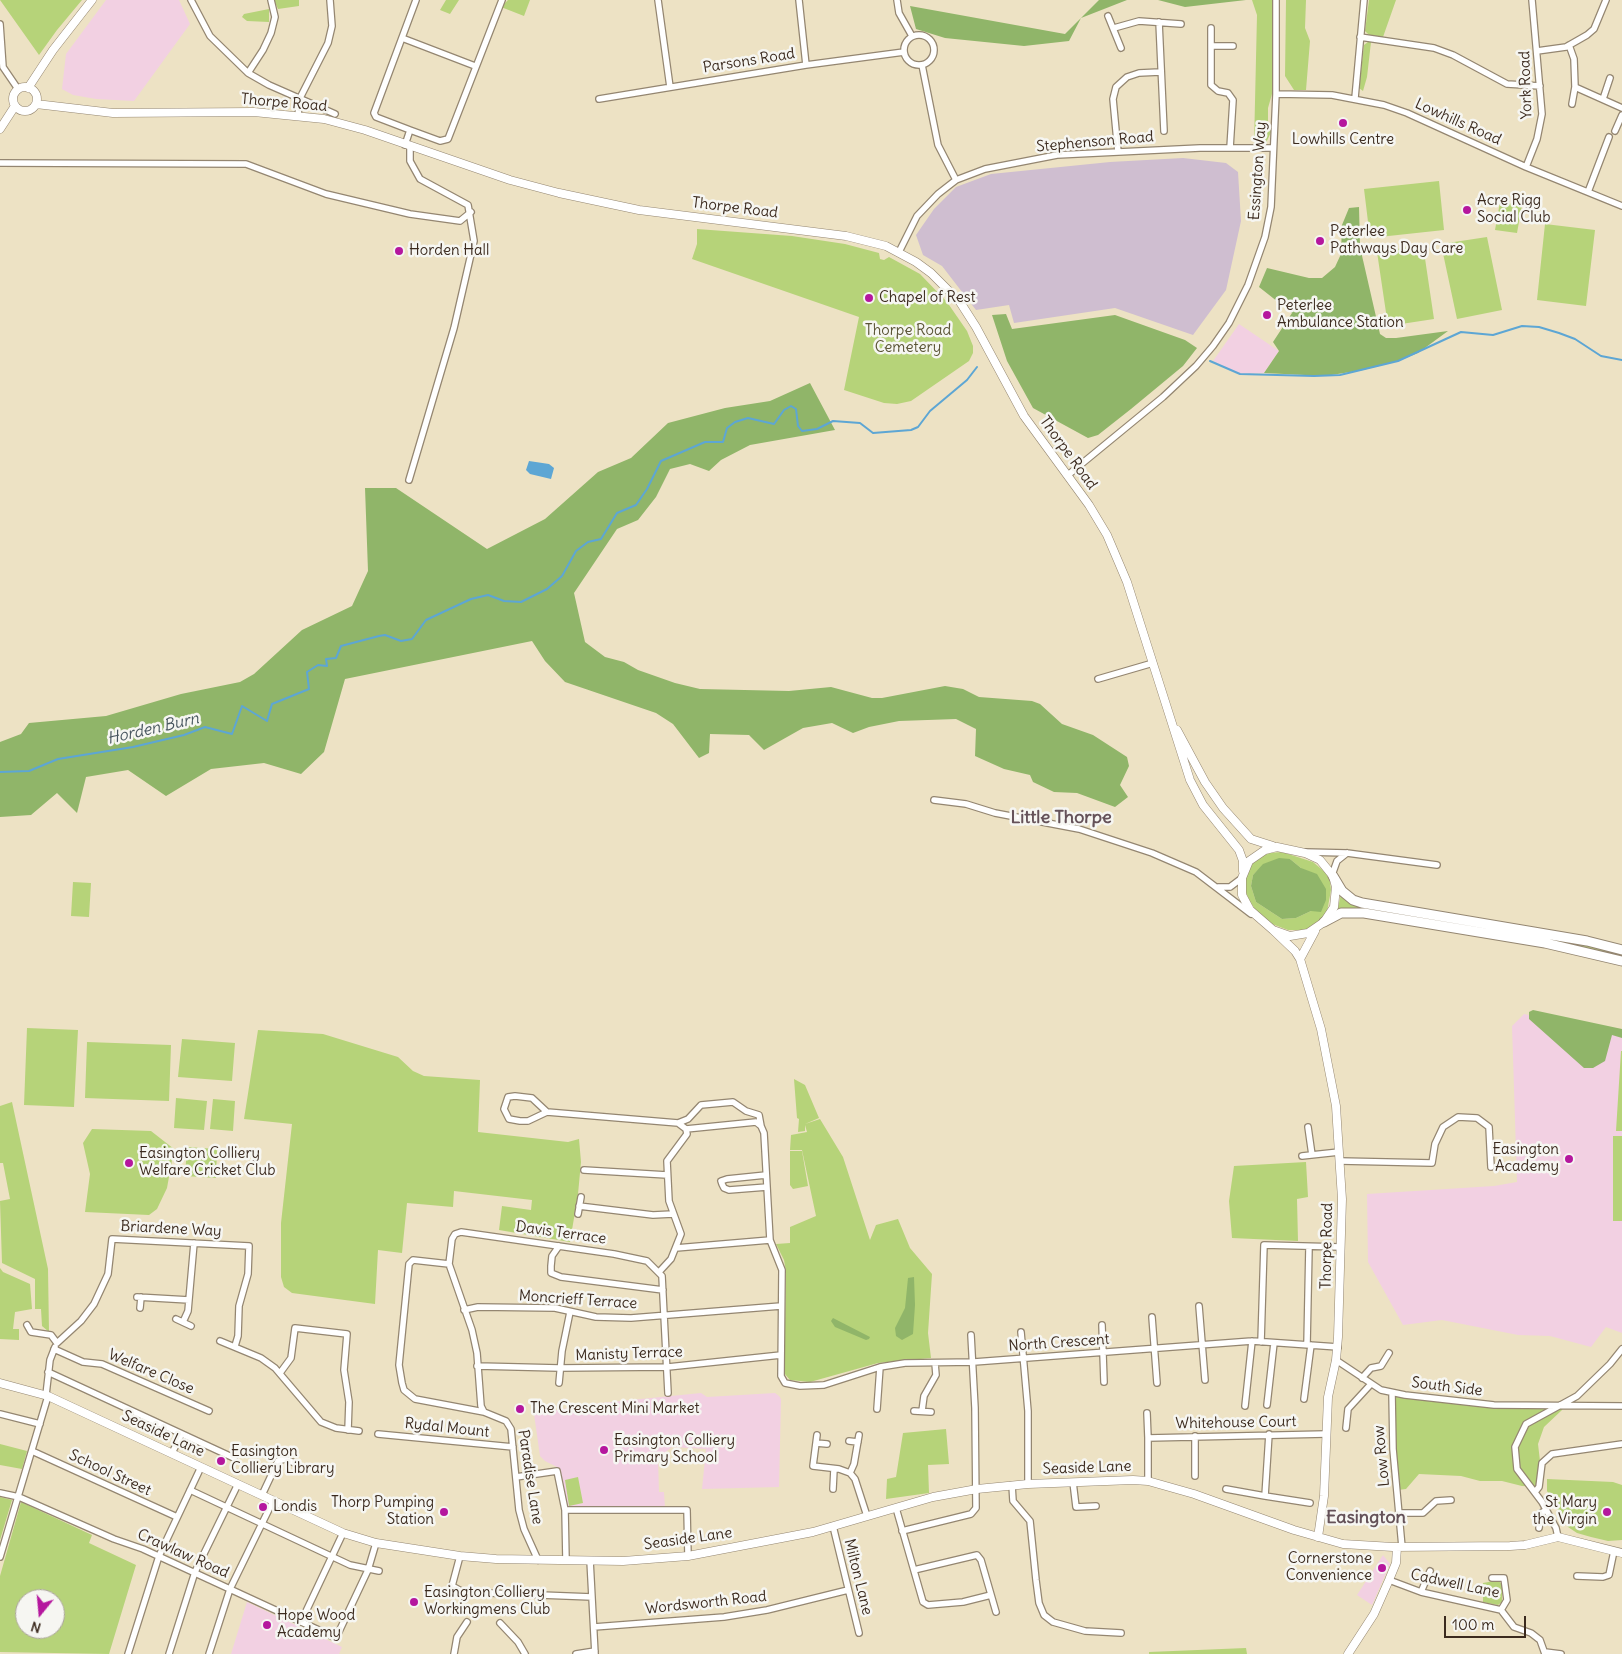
<!DOCTYPE html>
<html>
<head>
<meta charset="utf-8">
<style>
  body { margin:0 }
  #map { position:relative; width:1622px; height:1654px; overflow:hidden; background:#ede2c4; font-family:Delius,sans-serif }
  canvas { display:block }
  .north { position:absolute; left:15px; top:1589px; width:50px; height:50px; box-sizing:border-box; background:#f6f6f2; border:1px solid #aba49d; border-radius:50%; rotate:197deg; font-size:14px; font-weight:700; line-height:20px; text-align:center; color:#3b2a1e }
  .north::after { content:''; display:block; margin:auto; width:18px; height:22px; background:#b5179e; clip-path:polygon(50% 0,100% 100%,50% 72%,0 100%) }
  .scale { position:absolute; left:1444px; top:1616px; width:82px; height:22px; box-sizing:border-box; border:2px solid #3b2a1e; border-top:0; padding-left:6px; font-size:15px; line-height:18px; white-space:nowrap; color:#3b2a1e; -webkit-text-stroke:4px #f6f6f2; paint-order:stroke }
</style>
</head>
<body>
<div id="map">
<canvas width="1622" height="1654"></canvas>
<div class="north">N</div>
<div class="scale">100 m</div>
</div>
<script>
const g = document.querySelector('canvas').getContext('2d');
g.lineJoin = 'round';
function fillPath(path, color) {
  g.fillStyle = color;
  g.fill(path, 'evenodd');
}
function toPath(rows) {
  const path = new Path2D();
  for (const r of rows) {
    if (r.length === 3) {
      path.moveTo(r[0] + r[2], r[1]);
      path.arc(r[0], r[1], r[2], 0, 2 * Math.PI);
      continue;
    }
    path.moveTo(r[0], r[1]);
    for (let i = 2; i < r.length; i += 2) path.lineTo(r[i], r[i + 1]);
  }
  return path;
}
function strokePath(path, color, width, dash) {
  g.strokeStyle = color;
  g.lineWidth = width;
  g.lineCap = dash ? 'butt' : 'round';
  g.setLineDash(dash || []);
  g.stroke(path);
}
function label(font, color, halo, rows, align = 'center') {
  g.font = font + ' Delius,sans-serif';
  g.lineWidth = 5;
  g.setLineDash([]);
  g.textBaseline = 'middle';
  g.strokeStyle = halo;
  g.fillStyle = color;
  for (const [text, x, y, turn = 0] of rows) {
    g.save();
    g.translate(x, y);
    g.rotate((+turn || 0) * Math.PI / 180);
    g.textAlign = isNaN(turn) ? turn : align;
    if (halo) g.strokeText(text, 0, 0);
    g.fillText(text, 0, 0);
    g.restore();
  }
}
fillPath(toPath([
  [106,0,179,0,190,24,134,101,96,99,73,95,62,89,66,54],
  [1239,324,1279,351,1264,373,1238,374,1213,361],
  [1524,1014,1622,1036,1622,1333,1606,1327,1591,1347,1550,1336,1518,1335,1442,1320,1403,1325,1368,1262,1367,1194,1494,1186,1517,1182,1512,1026],
  [701,1393,707,1397,775,1393,779,1396,781,1399,779,1487,702,1489,706,1449,672,1447,658,1458,659,1492,664,1492,665,1508,568,1508,559,1468,545,1461,540,1456,534,1414,591,1404],
  [1383,1555,1390,1564,1372,1605,1357,1595],
  [247,1602,342,1647,339,1654,231,1654]
]), '#f2d0e2');
fillPath(toPath([
  [1183,158,1226,163,1238,172,1241,221,1226,290,1193,335,1115,308,1014,323,1009,305,976,310,942,266,923,255,916,235,934,209,956,187,991,174,1110,162]
]), '#cfbed0');
fillPath(toPath([
  [0,0,82,0,57,30,39,55],
  [274,0,299,0,299,6,278,9],
  [446,0,459,0,450,14,440,10],
  [508,0,530,0,524,16,501,7],
  [1252,0,1273,0,1272,94,1268,108,1268,125,1271,132,1266,143,1254,145,1257,15],
  [1286,0,1306,0,1305,28,1310,41,1306,90,1294,90,1285,76],
  [1369,0,1396,0,1383,37,1369,35,1365,31],
  [269,9,269,22,247,21,242,17,244,14],
  [1368,42,1371,42,1367,77,1363,91,1359,88,1364,45],
  [1439,181,1444,230,1370,238,1364,189],
  [1500,202,1522,205,1517,233,1495,230],
  [1545,224,1595,230,1586,306,1537,300],
  [697,229,792,236,845,244,879,253,880,259,884,260,889,257,920,274,947,302,967,331,973,346,973,353,969,361,911,401,897,404,884,403,844,390,859,317,692,259,697,244],
  [1487,237,1502,310,1457,319,1441,244],
  [1423,245,1434,319,1388,326,1377,252],
  [1282,852,1313,862,1326,873,1330,881,1331,890,1327,912,1318,923,1305,930,1288,930,1272,924,1259,914,1249,901,1245,889,1246,874,1255,860,1269,853],
  [1290,859,1301,868,1311,911,1296,918,1282,919,1256,902,1251,886,1253,875,1257,871],
  [73,882,91,883,89,917,71,916],
  [1341,894,1352,902,1589,945,1622,953,1622,958,1337,912],
  [27,1028,78,1030,74,1107,24,1105],
  [258,1030,323,1034,398,1057,413,1071,424,1076,480,1080,478,1132,568,1142,579,1139,581,1162,578,1194,570,1242,499,1230,502,1206,531,1210,532,1200,454,1191,453,1207,407,1203,402,1253,378,1250,375,1304,292,1293,284,1287,281,1277,281,1223,292,1124,244,1119],
  [182,1039,235,1043,232,1081,178,1077],
  [87,1042,171,1045,169,1101,85,1098],
  [1621,1051,1622,1051,1622,1131,1616,1131],
  [794,1079,805,1085,819,1118,805,1124,820,1119,843,1157,870,1240,876,1225,898,1219,910,1248,932,1274,928,1333,931,1358,878,1363,810,1382,790,1380,784,1373,786,1272,784,1260,776,1244,790,1243,790,1227,816,1216,802,1150,790,1150,791,1135,807,1132,805,1125,805,1131,798,1132,799,1119,797,1118],
  [176,1098,207,1101,204,1130,174,1128],
  [213,1099,235,1101,233,1131,210,1129],
  [12,1102,48,1269,49,1332,42,1326,41,1309,35,1309,35,1279,2,1263,0,1201,10,1199,3,1163,0,1163,0,1106],
  [92,1129,151,1131,174,1149,167,1188,157,1209,149,1215,85,1212,90,1174,83,1143],
  [1613,1136,1622,1136,1622,1221,1613,1221],
  [187,1147,217,1149,216,1178,185,1176],
  [790,1151,802,1151,808,1186,793,1189,790,1185],
  [1306,1162,1308,1197,1297,1199,1298,1241,1232,1238,1229,1201,1234,1166],
  [0,1268,3,1272,30,1284,32,1309,15,1312,13,1329,19,1329,19,1340,0,1339],
  [1392,1393,1454,1402,1564,1405,1562,1410,1544,1427,1538,1444,1540,1461,1539,1487,1522,1486,1502,1481,1480,1481,1461,1476,1419,1474,1406,1489,1398,1490],
  [946,1429,949,1464,928,1465,929,1493,886,1499,887,1479,896,1477,903,1433],
  [0,1444,27,1451,22,1469,0,1465],
  [578,1477,583,1503,569,1506,565,1480],
  [1547,1479,1613,1482,1622,1485,1622,1540,1608,1541,1591,1537,1577,1533,1568,1527,1547,1491],
  [0,1497,12,1500,0,1540],
  [21,1502,92,1535,89,1543,136,1565,109,1654,0,1652,0,1576],
  [25,1599,55,1599,55,1629,25,1629],
  [1494,1581,1499,1581,1502,1585,1502,1602,1498,1605,1483,1602,1483,1583],
  [1246,1648,1247,1654,1149,1654,1149,1652]
]), '#b6d379');
fillPath(toPath([
  [1099,0,1127,0,1081,18,1069,41,1024,46,945,38,916,29,910,6,1065,34],
  [1158,0,1246,0,1185,7],
  [1359,207,1360,247,1380,334,1386,338,1396,338,1448,331,1418,353,1398,361,1363,370,1325,376,1264,373,1279,351,1273,342,1292,313,1259,287,1267,268,1309,278,1322,278,1335,267,1341,254,1342,225,1349,208],
  [1006,314,1012,329,1115,315,1185,340,1197,348,1183,366,1131,409,1098,435,1088,438,1033,408,1007,361,992,315],
  [810,383,835,430,750,445,721,460,709,471,690,464,670,469,656,497,638,520,617,529,574,593,585,642,605,657,624,662,638,670,675,683,700,689,789,691,831,687,872,698,882,698,945,686,963,689,979,697,1032,701,1040,704,1062,724,1093,735,1127,757,1129,766,1120,785,1128,797,1115,807,1077,793,1054,792,1033,782,1030,775,1004,769,975,756,976,729,956,719,899,721,869,727,853,733,832,723,803,728,764,750,749,735,710,734,709,753,699,758,673,724,656,713,565,682,545,661,532,641,345,679,324,752,301,774,264,763,211,769,166,796,128,770,86,777,77,813,57,793,31,815,0,817,0,742,21,734,29,723,106,716,181,694,240,682,254,674,302,630,352,606,368,571,365,488,396,488,487,549,545,519,598,472,631,458,668,423,725,408,770,401],
  [1279,858,1290,859,1301,868,1317,874,1326,889,1326,900,1321,912,1311,911,1296,918,1282,919,1256,902,1251,886,1253,875,1263,864],
  [1533,1010,1622,1029,1622,1038,1612,1035,1605,1061,1593,1068,1584,1068,1529,1019,1529,1012],
  [914,1277,915,1305,913,1334,902,1340,896,1336,895,1328,905,1308,908,1278],
  [833,1318,870,1337,869,1339,866,1340,835,1327,831,1321]
]), '#90b569');
fillPath(toPath([
  [529,461,549,464,554,468,551,479,530,474,526,470]
]), '#5da6d4');
strokePath(toPath([
  [1210,361,1240,374,1314,376,1340,375,1398,361,1461,332,1493,335,1522,326,1539,327,1559,333,1575,339,1601,356,1622,360],
  [0,772,29,771,58,759,133,747,184,735,205,727,232,734,242,706,267,721,272,704,309,689,307,672,318,665,327,666,326,659,336,658,341,646,379,636,385,635,401,641,412,639,426,620,471,599,488,595,504,601,521,602,547,589,562,576,576,551,588,542,601,539,617,513,636,505,647,489,661,461,705,442,723,442,727,428,735,422,748,418,774,424,784,410,791,406,796,409,798,426,802,431,817,429,833,421,860,423,873,433,911,430,918,427,930,411,967,380,977,367]
]), '#5da6d4', 2);
const minor = toPath([
  [191,0,210,36,248,73,269,85,335,114],
  [658,0,670,87],
  [799,0,806,65],
  [897,0,899,13,912,36],
  [1108,16,1121,48],
  [1159,22,1164,131],
  [0,24,3,67,18,89],
  [1114,28,1139,21,1181,24],
  [1211,28,1211,85,1218,91,1228,93,1233,100,1230,148],
  [919,50,15],
  [1360,37,1434,48,1453,55,1507,84,1540,86],
  [402,38,475,66],
  [1569,45,1574,59,1575,87,1622,108],
  [1211,46,1233,46],
  [1537,51,1566,47,1587,35,1594,29,1606,0],
  [922,65,938,145,956,180],
  [248,73,263,50,271,33,275,17,271,0],
  [1276,94,1332,95,1384,105,1407,113,1526,167,1622,206],
  [1355,98,1364,0],
  [599,99,806,65,904,52],
  [1603,99,1610,78],
  [1572,104,1575,87],
  [298,115,300,98,328,43,332,26,330,0],
  [410,130,376,117,374,113,416,0],
  [1615,131,1622,115],
  [405,145,410,130,440,141,448,139,502,0],
  [1118,152,1113,99,1116,87,1127,77,1139,73,1160,72],
  [0,163,246,164,326,194,410,214,460,221,471,212],
  [1526,167,1537,139,1542,114,1532,0],
  [1588,192,1609,137],
  [899,252,917,216,938,194,956,180,985,169,1057,155,1200,148,1273,148],
  [1068,475,1163,397,1196,366,1213,346,1229,323,1248,285,1265,237,1271,207,1276,94,1276,0],
  [409,480,454,328,474,241,468,205,420,179,410,161,410,147],
  [1098,679,1153,663],
  [934,800,966,804,995,813,1079,829,1152,853,1196,872,1251,914],
  [1305,852,1347,853,1437,865],
  [1332,875,1337,861,1347,853],
  [1218,887,1230,887,1242,878],
  [547,1112,532,1098,515,1096,508,1097,504,1109,509,1119,520,1121,528,1121,547,1112,678,1123,686,1129,687,1134,667,1161,669,1201,681,1234,671,1259,659,1272],
  [678,1123,688,1119,701,1105,733,1102,746,1111,759,1115,761,1126],
  [1308,1127,1312,1155],
  [686,1129,756,1122,761,1126,764,1133,770,1240,782,1270,781,1376,785,1383,800,1386,824,1385,880,1367,905,1363,974,1362,1252,1341,1338,1347],
  [1302,1156,1339,1152],
  [1340,1161,1432,1163,1435,1144,1443,1127,1458,1117,1477,1118,1489,1127,1491,1167],
  [584,1170,667,1175],
  [766,1175,727,1179,721,1181,722,1184,724,1188,729,1190,767,1187],
  [579,1206,653,1215,673,1214],
  [578,1214,581,1197],
  [559,1246,552,1256,551,1266,551,1273,561,1277,663,1290],
  [676,1248,770,1240],
  [449,1264,413,1260,409,1264,399,1365,402,1383,404,1390,415,1399,484,1412,506,1421,511,1429,519,1510,524,1529,538,1560],
  [137,1297,189,1300],
  [1199,1306,1205,1380],
  [140,1308,141,1297],
  [464,1310,478,1307,555,1308,596,1317,631,1318,781,1306],
  [1152,1317,1157,1383],
  [176,1319,191,1326],
  [183,1322,188,1311,194,1243],
  [27,1325,31,1332,51,1335,57,1343],
  [1102,1325,1104,1382],
  [1021,1332,1028,1411,1028,1484],
  [220,1341,261,1358,275,1368,321,1422,336,1428,359,1431],
  [1261,1342,1264,1245,1341,1247],
  [57,1343,81,1321,94,1304,108,1274,112,1239,249,1246,248,1274,239,1306,238,1336,235,1346],
  [1307,1345,1309,1247],
  [54,1349,83,1362,102,1364,209,1411],
  [1336,1360,1381,1390,1405,1395,1494,1405,1622,1406],
  [477,1366,559,1368,668,1367,781,1355],
  [48,1372,234,1458],
  [280,1373,291,1358,295,1328,347,1334,344,1370,349,1402,348,1430],
  [1362,1378,1371,1368,1381,1366,1389,1353],
  [559,1383,562,1351,570,1312],
  [1392,1393,1393,1449,1402,1547],
  [46,1395,50,1360,55,1347],
  [1304,1399,1311,1345],
  [1267,1405,1274,1343],
  [1245,1406,1252,1341],
  [877,1409,880,1367],
  [914,1411,931,1412],
  [922,1411,924,1396,936,1375,935,1363],
  [484,1412,481,1406,477,1353,472,1330,449,1264,452,1239,455,1234,461,1232,614,1254,647,1261,662,1276,668,1393],
  [1147,1413,1148,1438,1326,1434],
  [0,1414,40,1424],
  [1346,1428,1348,1409,1371,1384],
  [378,1434,513,1447],
  [817,1435,813,1466,839,1469,850,1473,855,1479,867,1516],
  [1195,1436,1195,1476],
  [849,1441,858,1442],
  [816,1443,827,1444],
  [32,1451,177,1517],
  [172,1453,181,1435],
  [850,1473,854,1464,859,1435],
  [516,1477,557,1471,565,1510,566,1560],
  [1148,1481,1148,1438],
  [1073,1482,1076,1507,1096,1506],
  [1012,1485,1013,1501,1030,1521,1036,1580,1039,1603,1044,1615,1053,1622,1085,1631,1121,1633],
  [833,1489,834,1469],
  [1226,1489,1265,1496,1269,1434],
  [190,1490,350,1565,379,1571],
  [1535,1492,1539,1487,1542,1463,1552,1454,1622,1444],
  [0,1493,19,1497,114,1539,143,1549,336,1638,368,1570,376,1543],
  [262,1495,278,1461,285,1459,297,1464],
  [1265,1496,1310,1503],
  [896,1508,923,1602,928,1605,963,1602,991,1595],
  [565,1510,687,1510,688,1556],
  [1400,1513,1423,1513,1436,1501,1451,1500],
  [833,1526,859,1633],
  [1539,1528,1541,1513,1546,1510],
  [902,1531,971,1514,976,1508,975,1408,971,1335],
  [1558,1537,1556,1528,1542,1502,1517,1469,1515,1447,1526,1424,1577,1396,1610,1364,1622,1349],
  [460,1556,452,1586,463,1592,592,1597],
  [0,1557,48,1396],
  [590,1560,595,1654],
  [914,1570,977,1555,981,1560,996,1612],
  [1577,1576,1603,1577,1609,1575,1614,1551],
  [1389,1580,1421,1592,1501,1610,1507,1600,1504,1578,1492,1578],
  [1421,1592,1430,1571],
  [1501,1610,1514,1627,1531,1633,1540,1640,1545,1654],
  [301,1622,343,1533],
  [500,1623,518,1642,525,1654],
  [594,1627,724,1617,767,1610,848,1590],
  [1545,1652,1561,1654],
  [128,1654,159,1556,201,1467],
  [169,1654,195,1572,238,1484],
  [209,1654,230,1589,273,1501],
  [454,1654,457,1637,467,1622],
  [576,1654,595,1651]
]);
const major = toPath([
  [25,99,12],
  [28,88,53,50,92,0],
  [36,104,113,113,254,112,324,119,365,130,510,180,559,193,639,210,846,236,886,246,916,262,931,273,960,302,976,327,1024,416,1089,505,1107,535,1127,582,1190,780,1203,805,1239,850,1243,861,1243,871],
  [0,129,15,106],
  [1177,730,1205,782,1223,808,1251,839,1273,846],
  [1277,847,1305,853,1320,860,1333,876,1336,887,1334,907,1324,922,1308,933,1290,936,1273,930,1250,910,1242,895,1242,878,1249,861,1265,850,1277,847],
  [1273,930,1295,951,1300,959,1321,1029,1336,1106,1338,1138,1342,1199,1338,1337,1336,1360,1328,1397,1324,1496,1318,1537],
  [1300,959,1315,931],
  [0,1383,48,1396,343,1533,376,1543,460,1556,496,1559,623,1561,688,1556,813,1532,933,1497,977,1489,1028,1484,1133,1480,1148,1481,1194,1494,1294,1530,1343,1544,1393,1547,1510,1546,1525,1545,1558,1537,1622,1553],
  [1348,1654,1374,1614,1389,1580,1396,1563,1397,1547]
]);
const highway = toPath([
  [1333,876,1342,891,1353,900,1362,903,1587,941,1622,950],
  [1324,922,1341,913,1364,913,1545,943,1622,961]
]);
strokePath(minor, '#948671', 8);
strokePath(major, '#948671', 9);
strokePath(highway, '#948671', 11);
strokePath(minor, '#fff', 5.5);
strokePath(major, '#fff', 8);
strokePath(highway, '#fff', 9);
for (const [x, y, r, color] of [
  [1343,123,5,"#b5179e"],
  [1467,210,5,"#b5179e"],
  [1320,241,5,"#b5179e"],
  [399,251,5,"#b5179e"],
  [869,298,5,"#b5179e"],
  [1267,315,5,"#b5179e"],
  [1569,1159,5,"#b5179e"],
  [129,1163,5,"#b5179e"],
  [520,1409,5,"#b5179e"],
  [604,1450,5,"#b5179e"],
  [221,1461,5,"#b5179e"],
  [263,1507,5,"#b5179e"],
  [444,1512,5,"#b5179e"],
  [1607,1512,5,"#b5179e"],
  [1382,1568,5,"#b5179e"],
  [414,1602,5,"#b5179e"],
  [267,1625,5,"#b5179e"]
]) {
  const dot = new Path2D();
  dot.arc(x, y, r, 0, 2 * Math.PI);
  g.fillStyle = color;
  g.fill(dot);
  strokePath(dot, '#f6f6f2', 2);
}
label('15px', '#3b2a1e', '#f6f6f2', [
  ["Parsons Road",749,61,-9],
  ["York Road",1526,85,-92],
  ["Thorpe Road",284,103,5],
  ["Lowhills Road",1458,122,24],
  ["Stephenson Road",1095,142,-5],
  ["Essington Way",1258,171,-86],
  ["Thorpe Road",735,208,7],
  ["Thorpe Road",1068,453,54],
  ["Briardene Way",171,1229,3],
  ["Davis Terrace",561,1233,8],
  ["Thorpe Road",1327,1246,-89],
  ["Moncrieff Terrace",578,1300,4],
  ["North Crescent",1059,1343,-4],
  ["Manisty Terrace",629,1354,-2],
  ["Welfare Close",151,1372,23],
  ["South Side",1447,1387,7],
  ["Whitehouse Court",1236,1423,-1],
  ["Rydal Mount",447,1428,6],
  ["Seaside Lane",163,1434,25],
  ["Low Row",1382,1456,-95],
  ["Seaside Lane",1087,1468,-2],
  ["School Street",110,1473,25],
  ["Paradise Lane",530,1477,81],
  ["Seaside Lane",688,1539,-8],
  ["Crawlaw Road",183,1554,24],
  ["Milton Lane",858,1577,76],
  ["Cadwell Lane",1455,1584,12],
  ["Wordsworth Road",706,1603,-6]
]);
label('15px', '#3b2a1e', '#f6f6f2', [
  ["Lowhills Centre",1343,140,"center"],
  ["Acre Rigg",1477,201],
  ["Social Club",1477,218],
  ["Peterlee",1330,232],
  ["Pathways Day Care",1330,249],
  ["Horden Hall",409,251],
  ["Chapel of Rest",879,298],
  ["Peterlee",1277,306],
  ["Ambulance Station",1277,323],
  ["Easington",1559,1150,"right"],
  ["Academy",1559,1167,"right"],
  ["Easington Colliery",139,1154],
  ["Welfare Cricket Club",139,1171],
  ["The Crescent Mini Market",530,1409],
  ["Easington Colliery",614,1441],
  ["Primary School",614,1458],
  ["Easington",231,1452],
  ["Colliery Library",231,1469],
  ["Thorp Pumping",434,1503,"right"],
  ["Station",434,1520,"right"],
  ["St Mary",1597,1503,"right"],
  ["the Virgin",1597,1520,"right"],
  ["Londis",273,1507],
  ["Cornerstone",1372,1559,"right"],
  ["Convenience",1372,1576,"right"],
  ["Easington Colliery",424,1593],
  ["Workingmens Club",424,1610],
  ["Hope Wood",277,1616],
  ["Academy",277,1633]
], 'left');
label('15px', '#5a5435', '#f6f6f2', [
  ["Thorpe Road",908,331],
  ["Cemetery",908,348]
]);
label('italic 16px', '#47555e', '#f6f6f2', [
  ["Horden Burn",153,729,-13]
]);
label('bold 18px', '#655259', '#f6f6f2', [
  ["Little Thorpe",1061,818],
  ["Easington",1366,1518]
]);
</script>
</body>
</html>
